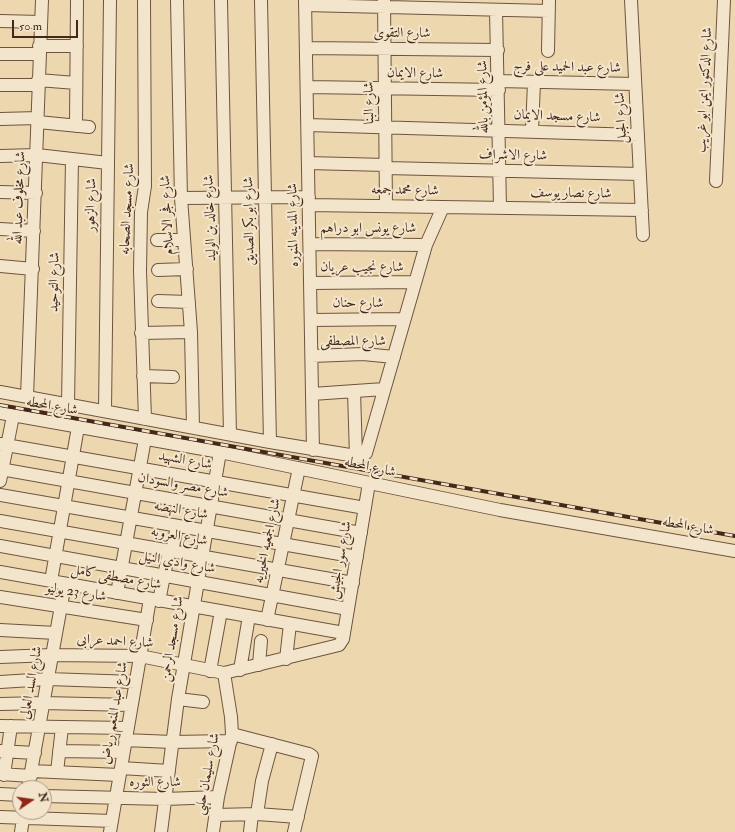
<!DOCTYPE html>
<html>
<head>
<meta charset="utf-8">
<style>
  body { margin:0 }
  #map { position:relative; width:735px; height:832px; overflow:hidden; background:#edd7af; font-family:"IM FELL Double Pica",serif }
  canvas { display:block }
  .north { position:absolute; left:12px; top:780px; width:40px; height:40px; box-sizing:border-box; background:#f3e5cb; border:1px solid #ad9985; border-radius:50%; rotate:77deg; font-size:11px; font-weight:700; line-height:16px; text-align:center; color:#43281b }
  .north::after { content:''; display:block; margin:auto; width:14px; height:18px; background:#8f2418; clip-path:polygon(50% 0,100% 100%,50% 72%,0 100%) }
  .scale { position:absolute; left:12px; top:20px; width:66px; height:18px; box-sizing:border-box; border:2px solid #43281b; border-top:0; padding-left:5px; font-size:12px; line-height:14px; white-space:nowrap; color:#43281b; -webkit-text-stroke:3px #f3e5cb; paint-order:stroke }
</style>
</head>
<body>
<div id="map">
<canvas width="735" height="832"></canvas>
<div class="north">N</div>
<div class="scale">50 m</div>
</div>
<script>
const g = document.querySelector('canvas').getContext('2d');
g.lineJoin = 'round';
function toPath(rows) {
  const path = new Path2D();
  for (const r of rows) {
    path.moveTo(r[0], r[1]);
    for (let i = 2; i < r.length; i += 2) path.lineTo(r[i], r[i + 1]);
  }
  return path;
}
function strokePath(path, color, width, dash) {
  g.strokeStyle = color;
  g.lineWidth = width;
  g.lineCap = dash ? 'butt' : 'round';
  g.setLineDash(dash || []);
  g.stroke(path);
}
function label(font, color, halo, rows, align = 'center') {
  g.font = font + ' "IM FELL Double Pica",Amiri,serif';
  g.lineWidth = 4;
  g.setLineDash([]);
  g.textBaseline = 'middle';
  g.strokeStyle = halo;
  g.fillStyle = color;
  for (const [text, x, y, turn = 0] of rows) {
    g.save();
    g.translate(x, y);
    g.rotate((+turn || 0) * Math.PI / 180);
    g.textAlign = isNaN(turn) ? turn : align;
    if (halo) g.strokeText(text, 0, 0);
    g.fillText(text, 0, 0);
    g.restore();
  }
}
const minor = toPath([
  [144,0,145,186,141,212,140,271,145,419],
  [177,0,181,198,191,332,193,427],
  [221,0,230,434],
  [261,0,270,442],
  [305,0,313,450],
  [384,0,386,205],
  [631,0,643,235],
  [305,5,549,11],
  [496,10,500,207],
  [0,21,41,22],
  [39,46,77,46],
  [306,48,498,50],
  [548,51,549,0],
  [0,54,39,54],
  [38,80,76,83],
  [498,81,635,84],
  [0,85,38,85],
  [307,87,499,90],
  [0,119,38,118],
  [38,122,89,127],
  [308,125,638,135],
  [76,126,77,0],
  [532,131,534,82],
  [0,156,37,155,108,163],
  [308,163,386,165],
  [386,168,640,174],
  [716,181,724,0],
  [0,192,36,193],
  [181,198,309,197],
  [309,205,642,210],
  [0,229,34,231],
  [157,240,184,240],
  [310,244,426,245],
  [0,266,33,269],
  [158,270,187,269],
  [311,283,415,282],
  [158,301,189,302],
  [311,320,404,319],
  [141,333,191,332],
  [312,356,363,354,394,357],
  [143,376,173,377],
  [354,391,356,457],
  [0,392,270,442,362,457,366,453,426,245,443,207],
  [312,394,384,389],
  [27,397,42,0],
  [68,405,72,159],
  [105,411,110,0],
  [0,413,220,452,500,510,735,551],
  [0,444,365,508],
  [0,469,361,533],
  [0,481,13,416],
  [0,495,357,557],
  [0,521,353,583],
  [0,546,348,609],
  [172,552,177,526],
  [0,572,344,633],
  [51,581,78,427],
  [117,593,145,439],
  [0,597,147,620],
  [159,601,169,551],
  [267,620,299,468],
  [0,630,56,633],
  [0,657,52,655,140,656,224,673,339,645,343,639,369,483],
  [286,659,290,624],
  [259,665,261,641],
  [240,670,249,616],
  [210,671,221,611],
  [0,682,48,679,135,682],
  [178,699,203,702],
  [0,704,43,703,131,705],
  [0,726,127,728],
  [232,734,309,754,312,756,294,832],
  [125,740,172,742,231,741],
  [0,751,35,753],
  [59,751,123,752],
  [121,768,169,771],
  [32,771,119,775],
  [57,772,62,727],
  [0,774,31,776],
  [4,775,11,726],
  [28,788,65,584],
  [0,794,20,795],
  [44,796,165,799,218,797],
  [257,814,262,781,272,744],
  [216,815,257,814,298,817],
  [0,817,112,821],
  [21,832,24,812],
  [110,832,150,599],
  [161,832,178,699,220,452],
  [213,832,218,797,232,734,231,717,224,673],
  [250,832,252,814]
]);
strokePath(minor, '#6e5440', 14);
strokePath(minor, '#f3e5cb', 12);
const rail = toPath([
  [0,405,735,536]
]);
strokePath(rail, '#43281b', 4);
strokePath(rail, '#f3e5cb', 2.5, [8]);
label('14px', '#43281b', '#f3e5cb', [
  ["شارع التقوى",402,34],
  ["شارع عبد الحميد على فرج",567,68,1],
  ["شارع الايمان",415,74,1],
  ["شارع الدكتور ايمن ابو غريب",705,90,-87],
  ["شارع المؤمن بالله",484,97,-91],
  ["شارع البنا",370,103,-91],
  ["شارع مسجد الايمان",557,117,2],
  ["شارع الجبل",622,118,-93],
  ["شارع الاشراف",513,156,1],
  ["شارع محمد جمعه",405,191,1],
  ["شارع نصار يوسف",571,194,1],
  ["شارع مخلوف عبد الله",20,198,-88],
  ["شارع الزهور",92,205,-89],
  ["شارع مسجد الصحابه",128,209,-87],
  ["شارع فجر الاسلام",168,215,-93],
  ["شارع خالد بن الوليد",211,218,-92],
  ["شارع ابو بكر الصديق",250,221,-91],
  ["شارع المدينه المنوره",294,225,-91],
  ["شارع يونس ابو دراهم",368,229],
  ["شارع نجيب عريان",362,268],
  ["شارع التوحيد",55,282,-89],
  ["شارع حنان",358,304],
  ["شارع المصطفى",353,342],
  ["شارع المحطه",52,407,10],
  ["شارع الشهيد",185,461,10],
  ["شارع المحطه",370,468,12],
  ["شارع مصر والسودان",183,486,10],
  ["شارع النهضه",181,511,10],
  ["شارع المحطه",688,527,10],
  ["شارع العروبه",179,537,10],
  ["شارع الجمعيه الخيريه",268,541,-78],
  ["شارع سور الجيش",341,560,-80],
  ["شارع وادي النيل",177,563,10],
  ["شارع مصطفى كامل",116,578,10],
  ["شارع 23 يوليو",76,593,9],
  ["شارع مسجد الرحمن",173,639,-81],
  ["شارع احمد عرابى",115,642,3],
  ["شارع السد العالى",32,683,-80],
  ["شارع عبد المنعم رياض",115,713,-80],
  ["شارع سليمان حلبى",208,774,-79],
  ["شارع الثوره",155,783]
]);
</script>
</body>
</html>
